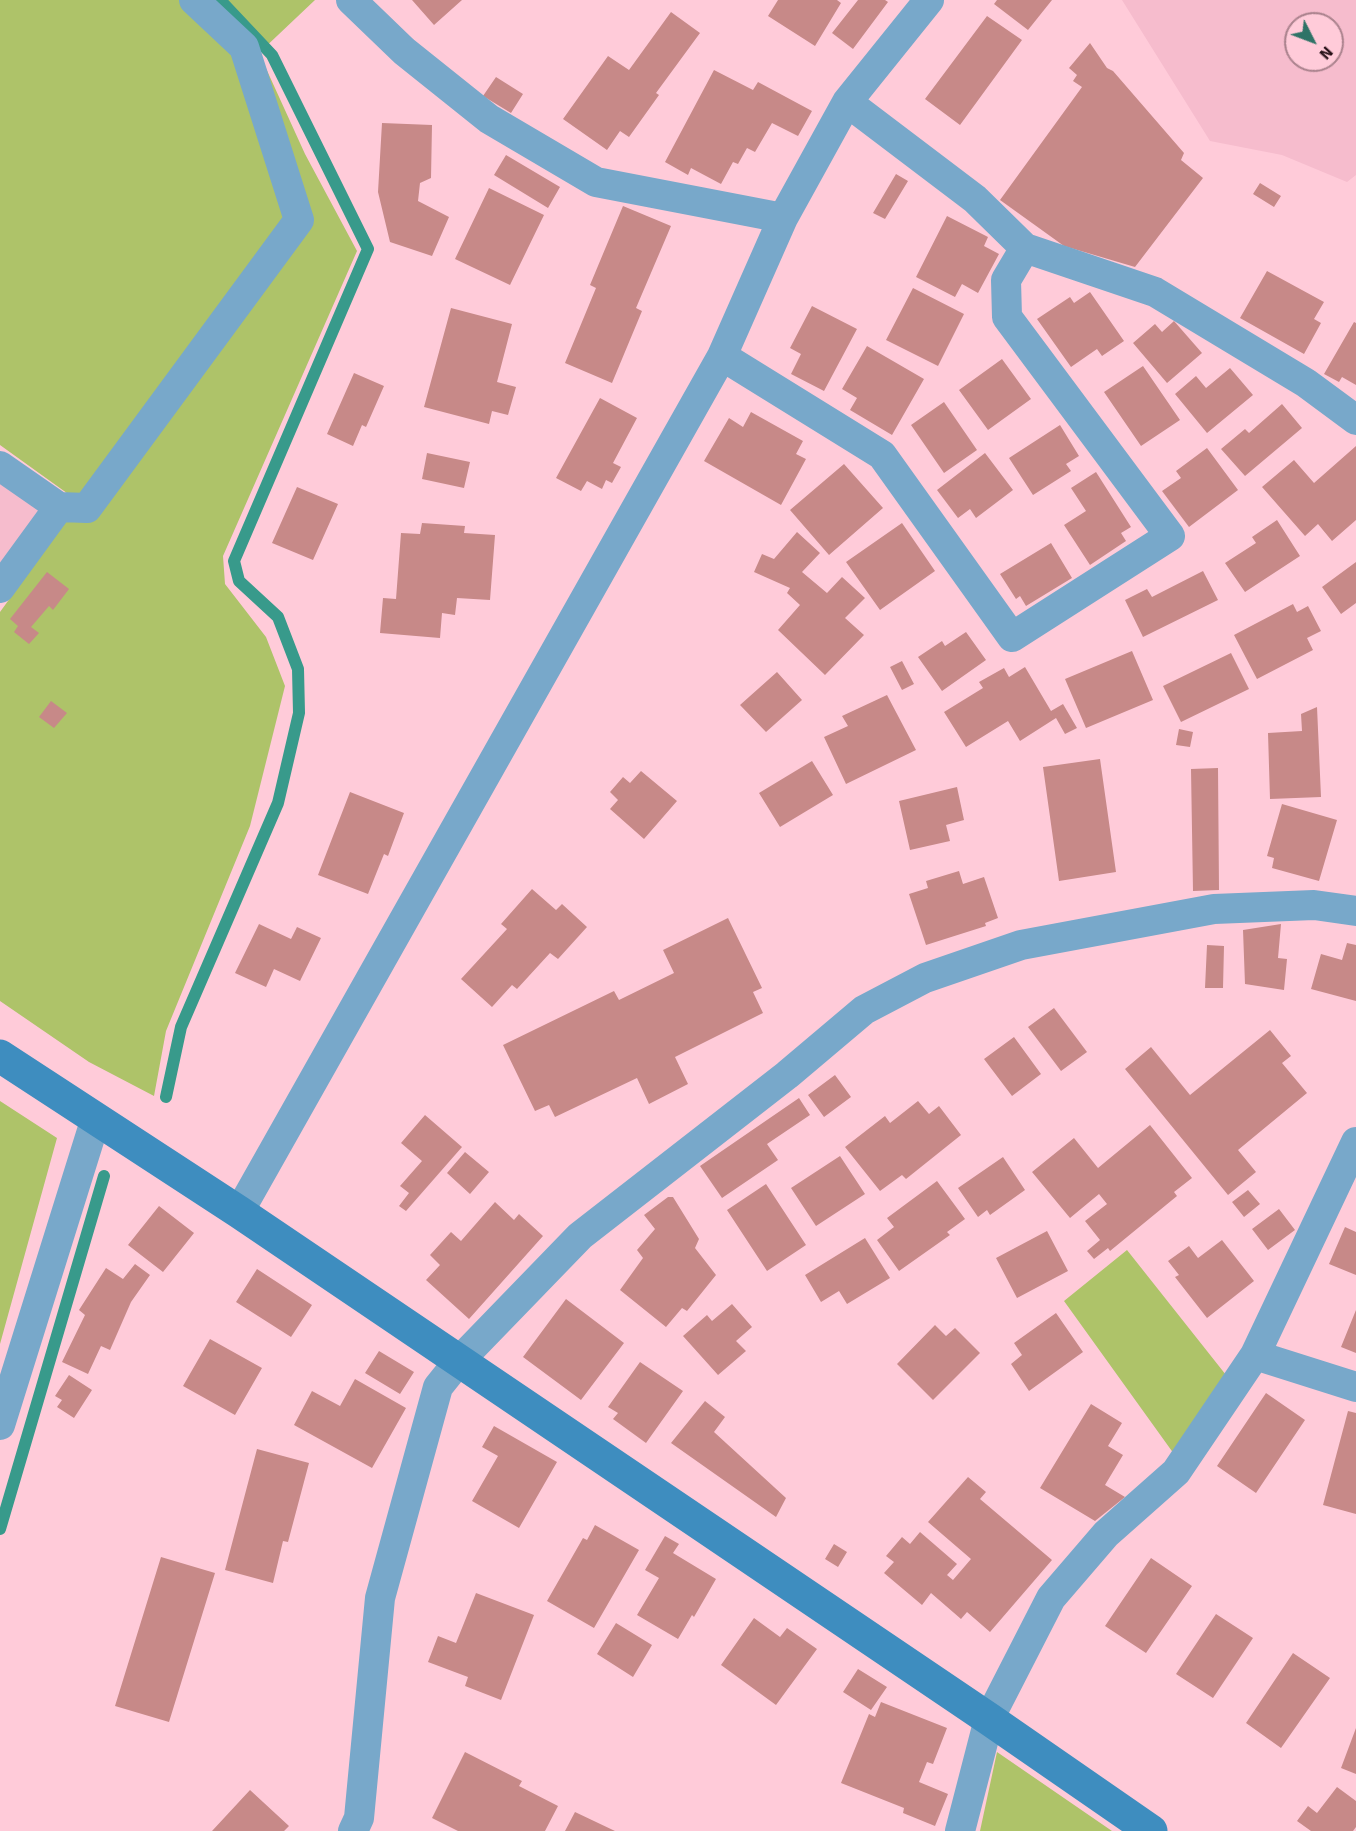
<!DOCTYPE html>
<html>
<head>
<meta charset="utf-8">
<style>
  body { margin:0 }
  #map { position:relative; width:1356px; height:1831px; overflow:hidden; background:#ffcbd9; font-family:Signika,sans-serif }
  canvas { display:block }
  .north { position:absolute; left:1284px; top:12px; width:60px; height:60px; box-sizing:border-box; background:#ffcbd9; border:2px solid #a9818c; border-radius:50%; rotate:132deg; font-size:16px; font-weight:700; line-height:24px; text-align:center; color:#271118 }
  .north::after { content:''; display:block; margin:auto; width:21px; height:27px; background:#2f7367; clip-path:polygon(50% 0,100% 100%,50% 72%,0 100%) }
</style>
</head>
<body>
<div id="map">
<canvas width="1356" height="1831"></canvas>
<div class="north">N</div>
</div>
<script>
const g = document.querySelector('canvas').getContext('2d');
g.lineJoin = 'round';
function fillPath(path, color) {
  g.fillStyle = color;
  g.fill(path, 'evenodd');
}
function toPath(rows) {
  const path = new Path2D();
  for (const r of rows) {
    path.moveTo(r[0], r[1]);
    for (let i = 2; i < r.length; i += 2) path.lineTo(r[i], r[i + 1]);
  }
  return path;
}
function strokePath(path, color, width, dash) {
  g.strokeStyle = color;
  g.lineWidth = width;
  g.lineCap = dash ? 'butt' : 'round';
  g.setLineDash(dash || []);
  g.stroke(path);
}
fillPath(toPath([
  [1122,0,1356,0,1356,175,1347,182,1282,155,1210,141],
  [1296,24,1332,24,1332,60,1296,60],
  [0,479,44,510,0,568]
]), '#f6bccd');
fillPath(toPath([
  [0,0,315,0,259,53,305,154,357,251,223,556,225,584,266,637,285,686,250,826,166,1031,154,1096,89,1062,0,1001,0,612,58,532,71,496,0,445],
  [0,1101,57,1138,0,1344],
  [1127,1250,1226,1375,1174,1454,1064,1301],
  [997,1752,1112,1831,980,1831]
]), '#aec369');
strokePath(toPath([
  [166,1097,181,1027,278,803,299,713,298,669,278,617,239,581,234,561,368,249,272,55,220,0],
  [0,1529,104,1176]
]), '#389a8b', 12);
fillPath(toPath([
  [412,0,462,0,434,25],
  [778,0,837,0,841,3,815,46,768,16],
  [858,0,885,0,888,2,853,49,832,33],
  [997,0,1052,0,1028,30,994,4],
  [671,12,700,33,656,93,659,95,629,137,620,131,607,150,563,119,608,56,629,70],
  [987,16,1022,40,960,125,925,99],
  [1090,43,1107,68,1113,71,1184,153,1181,160,1203,178,1135,267,1064,246,1000,200,1082,87,1073,81,1077,75,1069,68],
  [714,70,753,90,758,82,812,111,798,136,772,123,755,152,747,148,738,164,733,162,721,184,691,168,688,175,665,162],
  [496,77,523,94,511,113,483,96],
  [382,123,432,125,431,178,420,183,418,201,449,217,432,256,390,242,378,192],
  [506,155,560,187,548,208,494,175],
  [896,174,908,181,885,219,873,213],
  [1260,183,1281,196,1274,207,1253,194],
  [489,188,544,215,510,285,455,259],
  [623,206,671,226,636,308,642,311,612,383,565,363,596,288,590,285],
  [947,216,988,237,984,246,999,254,978,293,962,284,955,297,916,277],
  [1267,271,1324,302,1314,319,1321,323,1304,354,1240,318],
  [913,288,964,314,938,366,886,340],
  [1090,292,1124,341,1102,356,1097,349,1071,367,1037,319,1070,297,1074,303],
  [812,306,857,329,824,391,791,374,801,354,790,348],
  [451,308,512,324,497,382,516,387,508,415,492,411,489,424,424,407],
  [1174,321,1202,353,1167,383,1133,343,1155,324,1162,332],
  [1354,322,1356,323,1356,385,1342,377,1339,382,1324,374],
  [867,346,924,379,892,435,850,410,857,398,842,389],
  [1002,359,1031,399,988,430,959,390],
  [1143,366,1180,420,1141,446,1104,392],
  [1230,368,1253,395,1207,433,1175,394,1196,376,1206,388],
  [354,373,384,386,366,427,362,425,353,446,327,434],
  [600,398,637,418,613,463,621,467,612,483,606,480,602,489,587,481,581,491,556,478],
  [944,402,977,450,944,473,911,425],
  [1282,404,1302,428,1245,476,1221,449,1245,429,1249,433],
  [751,412,803,441,796,454,806,459,781,505,704,461,729,418,743,427],
  [1060,425,1079,456,1066,464,1071,471,1033,495,1009,458],
  [1356,446,1356,520,1332,541,1318,524,1305,536,1262,487,1294,460,1314,483],
  [1207,448,1238,490,1189,527,1162,491,1181,478,1176,471],
  [427,453,470,462,464,488,422,479],
  [985,453,1013,490,976,518,970,509,958,518,937,490],
  [844,464,883,508,829,555,790,510],
  [1096,472,1131,527,1121,533,1126,541,1090,565,1064,525,1086,511,1071,488],
  [297,487,338,504,313,560,272,543],
  [1277,520,1300,556,1245,592,1225,563,1256,543,1252,537],
  [422,523,465,526,464,533,495,535,490,600,457,598,455,615,442,613,440,638,380,633,383,598,396,599,401,533,420,534],
  [902,523,935,571,880,610,846,562],
  [797,532,820,553,802,572,827,593,842,577,865,598,845,618,864,635,825,675,778,630,800,605,787,593,790,588,754,572,762,554,774,559],
  [1051,543,1072,578,1026,606,1020,596,1016,599,1000,574],
  [1356,562,1356,603,1341,614,1322,587],
  [1203,571,1218,600,1143,637,1125,600,1147,589,1152,597],
  [47,572,69,589,53,610,49,606,31,627,39,633,29,644,14,632,18,626,10,619],
  [1293,604,1297,612,1308,606,1321,631,1307,638,1313,650,1257,679,1234,635],
  [966,632,986,660,942,691,918,657,942,641,945,646],
  [1132,651,1153,700,1086,728,1065,679],
  [1231,653,1249,689,1181,722,1163,686],
  [902,661,914,684,902,690,890,667],
  [1025,667,1051,711,1063,704,1077,728,1065,734,1056,718,1020,741,1008,721,966,747,944,712,983,688,979,682,1004,668,1009,677],
  [777,672,802,700,766,732,740,705],
  [887,695,916,750,846,784,824,737,848,726,842,716],
  [51,701,67,713,54,728,39,717],
  [1317,707,1321,797,1270,799,1268,733,1302,731,1301,714],
  [1179,729,1193,732,1190,747,1176,745],
  [1100,759,1116,872,1059,881,1043,767],
  [812,761,833,795,780,827,759,793],
  [1218,768,1219,890,1193,891,1191,769],
  [641,771,677,801,644,839,610,809,618,800,610,792,623,777,630,783],
  [957,787,964,820,946,825,950,841,910,850,899,801],
  [350,792,404,813,388,856,384,854,368,894,318,875],
  [1282,804,1337,820,1319,881,1272,868,1274,858,1267,856],
  [959,871,963,884,984,877,998,918,985,923,986,926,926,945,909,894,928,888,926,881],
  [532,889,556,910,562,904,587,927,558,959,550,953,517,989,512,985,492,1007,461,979,507,929,501,924],
  [728,918,762,988,753,992,763,1013,675,1057,688,1084,649,1104,637,1078,555,1117,549,1105,535,1111,503,1045,614,991,619,1000,674,973,663,950],
  [259,924,291,939,297,927,321,938,300,981,274,969,266,987,235,973],
  [1281,924,1278,958,1287,959,1284,990,1245,984,1243,930],
  [1347,943,1356,945,1356,1001,1311,989,1321,954,1342,960],
  [1207,945,1224,946,1223,988,1205,988],
  [1054,1008,1087,1052,1061,1071,1028,1027],
  [1270,1030,1291,1056,1282,1063,1307,1093,1238,1150,1256,1172,1228,1195,1125,1069,1151,1047,1190,1095],
  [1014,1037,1041,1074,1012,1096,984,1059],
  [835,1075,851,1097,824,1117,808,1095],
  [799,1098,810,1115,767,1144,778,1160,722,1198,700,1166],
  [918,1101,929,1114,939,1106,961,1135,906,1179,902,1175,880,1191,845,1147,885,1116,890,1123],
  [425,1115,462,1147,406,1211,399,1206,409,1193,400,1186,422,1161,401,1143],
  [1150,1125,1192,1178,1174,1192,1177,1196,1110,1251,1108,1248,1094,1259,1087,1251,1100,1240,1085,1221,1107,1204,1099,1194,1070,1218,1032,1172,1074,1138,1098,1168],
  [465,1152,489,1172,470,1194,447,1173],
  [840,1156,865,1194,816,1226,791,1188],
  [1003,1157,1025,1190,990,1215,987,1210,978,1217,958,1188],
  [937,1181,965,1219,947,1232,950,1235,899,1271,877,1240,894,1227,887,1218],
  [766,1184,806,1245,767,1271,727,1210],
  [1248,1190,1260,1204,1244,1217,1232,1202],
  [668,1197,673,1197,699,1239,695,1248,716,1275,687,1311,682,1308,666,1327,620,1290,643,1258,637,1250,655,1229,644,1215],
  [495,1202,514,1220,519,1214,543,1236,469,1319,426,1280,440,1265,430,1255,451,1232,461,1241],
  [159,1206,194,1233,163,1272,128,1245],
  [1279,1209,1295,1230,1268,1250,1252,1229],
  [1345,1227,1356,1232,1356,1275,1329,1264],
  [1047,1231,1068,1271,1017,1298,996,1258],
  [865,1238,890,1278,847,1304,839,1291,821,1302,805,1275],
  [1222,1240,1254,1281,1207,1318,1175,1277,1179,1275,1168,1261,1189,1246,1198,1258],
  [135,1264,150,1275,131,1302,110,1350,101,1346,88,1374,62,1362,85,1315,79,1310,106,1268,123,1279],
  [257,1269,312,1305,291,1337,236,1302],
  [566,1299,624,1343,581,1400,523,1357],
  [732,1304,752,1327,736,1341,746,1351,718,1375,683,1336,707,1315,712,1321],
  [1356,1310,1356,1353,1341,1347],
  [1056,1313,1083,1352,1029,1391,1011,1364,1022,1355,1014,1343],
  [935,1325,946,1336,955,1328,980,1353,933,1400,897,1364],
  [210,1339,262,1368,235,1415,183,1386],
  [379,1351,414,1372,400,1394,365,1373],
  [640,1362,683,1391,646,1443,613,1419,618,1413,608,1407],
  [69,1375,92,1390,74,1418,57,1407,62,1400,55,1396],
  [355,1379,406,1408,372,1468,294,1425,312,1391,340,1406],
  [1266,1393,1305,1420,1256,1493,1217,1466],
  [705,1401,725,1417,714,1432,786,1498,776,1517,671,1443],
  [1091,1404,1122,1423,1108,1446,1123,1455,1105,1485,1125,1497,1095,1521,1040,1488],
  [1348,1411,1356,1413,1356,1514,1323,1505],
  [494,1426,557,1462,519,1528,472,1501,498,1456,482,1447],
  [257,1449,309,1463,288,1542,283,1541,273,1583,225,1570],
  [968,1477,986,1492,980,1499,1052,1560,990,1632,967,1612,961,1619,931,1593,922,1605,884,1573,894,1562,886,1556,902,1537,910,1544,920,1532,957,1564,947,1575,953,1580,971,1559,928,1522],
  [595,1525,639,1550,594,1628,547,1601,583,1538,587,1540],
  [665,1536,679,1544,673,1553,716,1579,694,1617,692,1615,678,1639,637,1615,659,1578,645,1570],
  [834,1544,847,1552,838,1567,825,1559],
  [161,1557,215,1573,169,1722,115,1706],
  [1151,1558,1192,1586,1146,1653,1105,1626],
  [476,1593,534,1615,501,1700,465,1686,468,1677,428,1662,438,1636,456,1643],
  [1216,1614,1253,1638,1213,1698,1176,1674],
  [754,1618,780,1637,787,1628,817,1649,776,1705,721,1665],
  [616,1623,652,1645,633,1677,597,1654],
  [1293,1653,1330,1678,1281,1748,1246,1723],
  [858,1669,887,1687,871,1710,843,1692],
  [881,1702,947,1728,933,1764,927,1762,919,1782,948,1794,935,1826,903,1813,904,1808,841,1783,869,1714,875,1717],
  [1356,1728,1356,1774,1341,1768],
  [465,1752,522,1781,519,1786,558,1806,545,1831,458,1831,432,1818],
  [1337,1787,1356,1801,1356,1827,1353,1831,1311,1831,1297,1821,1308,1806,1317,1813],
  [250,1790,289,1826,284,1831,212,1831],
  [575,1812,615,1831,565,1831]
]), '#c78988');
strokePath(toPath([
  [351,0,404,51,489,119,596,182,783,218],
  [847,102,975,199,1025,248,1155,292,1306,383,1356,420],
  [722,356,882,455,1012,637,1170,536,1007,317,1006,280,1025,248],
  [0,466,59,507,0,588],
  [59,507,87,508,299,220,244,47,194,0],
  [239,1212,722,356,783,218,847,102,929,0],
  [1255,1355,1356,1387],
  [0,1425,96,1118],
  [353,1831,359,1818,380,1598,438,1387,458,1362,580,1236,787,1075,864,1010,925,978,1021,945,1214,909,1314,905,1356,911],
  [960,1831,989,1719,1051,1598,1106,1534,1176,1472,1255,1355,1356,1142]
]), '#78a8ca', 30);
strokePath(toPath([
  [0,1056,239,1212,989,1719,1151,1831]
]), '#3e8dbf', 33);
</script>
</body>
</html>
